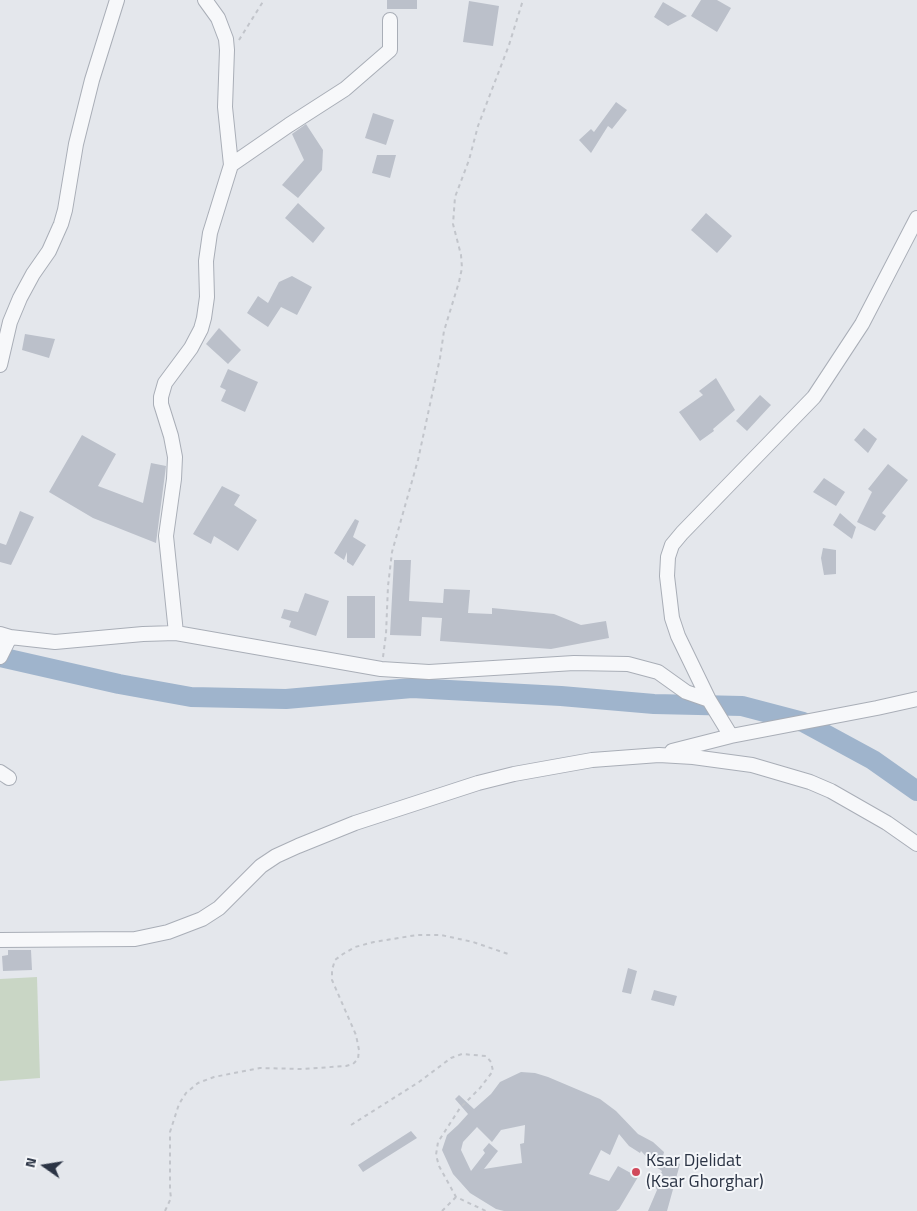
<!DOCTYPE html>
<html>
<head>
<meta charset="utf-8">
<style>
  body { margin:0 }
  #map { position:relative; width:917px; height:1211px; overflow:hidden; background:#e4e7ec; font-family:"Titillium Web",sans-serif }
  canvas { display:block }
  .north { position:absolute; left:20px; top:1141px; width:50px; height:50px; -webkit-text-stroke:4px #f4f6f9; paint-order:stroke; rotate:283deg; font-size:14px; font-weight:700; line-height:20px; text-align:center; color:#2b3445 }
  .north::after { content:''; display:block; margin:auto; width:18px; height:22px; background:#2b3445; clip-path:polygon(50% 0,100% 100%,50% 72%,0 100%) }
</style>
</head>
<body>
<div id="map">
<canvas width="917" height="1211"></canvas>
<div class="north">N</div>
</div>
<script>
const g = document.querySelector('canvas').getContext('2d');
g.lineJoin = 'round';
function fillPath(path, color) {
  g.fillStyle = color;
  g.fill(path, 'evenodd');
}
function toPath(rows) {
  const path = new Path2D();
  for (const r of rows) {
    path.moveTo(r[0], r[1]);
    for (let i = 2; i < r.length; i += 2) path.lineTo(r[i], r[i + 1]);
  }
  return path;
}
function strokePath(path, color, width, dash) {
  g.strokeStyle = color;
  g.lineWidth = width;
  g.lineCap = dash ? 'butt' : 'round';
  g.setLineDash(dash || []);
  g.stroke(path);
}
function label(font, color, halo, rows, align = 'center') {
  g.font = font + ' "Titillium Web",sans-serif';
  g.lineWidth = 4;
  g.setLineDash([]);
  g.textBaseline = 'middle';
  g.strokeStyle = halo;
  g.fillStyle = color;
  for (const [text, x, y, turn = 0] of rows) {
    g.save();
    g.translate(x, y);
    g.rotate((+turn || 0) * Math.PI / 180);
    g.textAlign = isNaN(turn) ? turn : align;
    if (halo) g.strokeText(text, 0, 0);
    g.fillText(text, 0, 0);
    g.restore();
  }
}
fillPath(toPath([
  [37,977,40,1078,0,1081,0,979]
]), '#c9d6c5');
strokePath(toPath([
  [0,657,119,684,191,697,286,699,412,688,561,696,654,704,742,706,803,722,873,760,917,791]
]), '#9fb4cc', 20);
fillPath(toPath([
  [387,0,417,0,417,9,387,9],
  [701,0,717,0,731,8,717,32,691,16],
  [469,1,499,6,493,46,463,42],
  [663,2,687,16,668,26,654,17],
  [616,102,627,110,612,129,608,126,591,153,579,140,591,129,594,132],
  [373,113,394,120,386,145,365,138],
  [306,124,323,150,322,170,298,198,282,185,304,160,292,134],
  [377,155,396,155,390,178,372,173],
  [298,203,325,228,313,243,285,218],
  [706,213,732,236,717,253,691,230],
  [292,276,312,287,297,315,281,307,268,327,247,313,258,296,268,303,279,282],
  [219,328,241,350,228,364,206,344],
  [25,334,55,339,49,358,22,350],
  [228,369,258,382,245,412,221,401,226,390,220,387],
  [716,378,735,410,713,429,714,431,700,441,679,412,703,395,699,391],
  [760,395,771,405,747,431,736,421],
  [864,428,877,439,868,453,854,440],
  [82,435,116,454,98,486,143,503,151,463,166,466,156,543,93,518,49,492],
  [888,464,908,480,882,513,886,516,875,531,857,522,872,492,868,489],
  [824,478,845,492,836,506,813,492],
  [222,486,240,495,234,505,257,520,238,551,214,536,211,544,193,534],
  [20,511,34,517,11,565,0,562,0,543,6,545],
  [840,513,856,527,852,539,833,525],
  [355,519,359,521,353,537,366,545,353,566,347,562,347,552,344,560,334,553],
  [823,548,836,550,836,574,824,575,821,558],
  [394,560,411,560,409,601,443,603,444,589,470,590,468,613,492,614,492,608,554,614,581,625,606,621,609,638,551,649,440,641,442,618,422,617,421,636,390,635],
  [305,593,329,601,316,636,289,627,291,621,281,618,284,609,298,612],
  [347,596,375,596,375,638,347,638],
  [8,950,31,950,32,970,3,971,2,956,8,955],
  [628,968,637,971,631,994,622,992],
  [654,990,677,996,674,1006,651,1000],
  [521,1072,535,1073,548,1077,600,1099,616,1111,638,1134,653,1142,664,1152,663,1156,668,1160,680,1164,667,1211,648,1211,657,1190,655,1186,662,1171,656,1167,641,1151,640,1153,629,1146,619,1134,610,1155,601,1150,589,1174,609,1181,618,1166,638,1177,619,1209,616,1211,504,1211,496,1209,470,1193,453,1174,442,1150,447,1135,458,1125,468,1114,455,1099,459,1095,474,1109,491,1094,500,1082],
  [525,1125,524,1143,520,1144,522,1163,484,1169,498,1151,489,1143,483,1150,485,1153,471,1171,461,1150,463,1142,477,1127,492,1142,501,1130],
  [411,1131,417,1138,363,1172,358,1165]
]), '#bbc0ca');
const minor = toPath([
  [231,165,289,125,345,89,390,50,390,20],
  [0,365,10,322,20,298,33,274,49,251,61,224,65,210,76,144,92,80,117,0],
  [176,633,166,536,174,479,175,457,171,436,161,404,161,397,165,383,191,348,201,329,204,318,207,297,206,261,210,233,231,165,225,107,227,50,226,39,218,18,205,0],
  [0,634,10,637,55,642,143,634,176,633,381,669,429,672,574,663,628,664,658,672,686,692,709,700],
  [0,657,10,637],
  [731,736,709,700,678,636,672,618,667,576,668,557,672,545,682,533,814,397,862,324,917,218],
  [672,751,731,736,877,708,917,699],
  [0,772,9,778],
  [0,940,135,939,168,932,202,919,219,908,261,866,276,856,298,846,355,823,478,783,514,774,592,760,659,755,693,757,752,765,810,782,831,791,887,823,917,844]
]);
strokePath(minor, '#a9aeb7', 16);
strokePath(toPath([
  [239,40,264,0],
  [383,657,386,634,388,586,392,552,418,460,440,358,444,331,459,282,462,268,461,255,453,224,455,197,469,160,478,126,509,45,523,0],
  [351,1125,419,1082,451,1058,462,1054,486,1056,491,1062,493,1071,480,1088,460,1108,438,1142,436,1155,439,1166,456,1197,486,1211],
  [165,1211,171,1198,170,1190,170,1132,179,1104,186,1093,198,1083,214,1077,260,1068,302,1069,346,1066,353,1064,358,1059,359,1050,356,1035,332,980,332,970,335,960,343,954,355,947,374,942,417,935,441,935,473,942,511,955],
  [442,1211,456,1197]
]), '#c2c5cb', 2, [4, 4]);
strokePath(minor, '#f7f8fa', 14);
for (const [x, y, r, color] of [
  [636,1172,5,"#d1495b"]
]) {
  const dot = new Path2D();
  dot.arc(x, y, r, 0, 2 * Math.PI);
  g.fillStyle = color;
  g.fill(dot);
  strokePath(dot, '#f4f6f9', 2);
}
label('18px', '#2b3445', '#f4f6f9', [
  ["Ksar Djelidat",646,1162],
  ["(Ksar Ghorghar)",646,1183]
], 'left');
</script>
</body>
</html>
